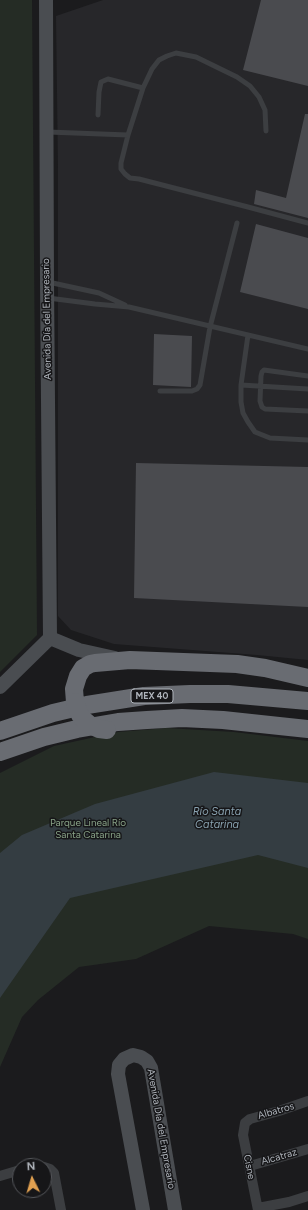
<!DOCTYPE html>
<html>
<head>
<meta charset="utf-8">
<style>
  body { margin:0 }
  #map { position:relative; width:308px; height:1210px; overflow:hidden; background:#1b1b1d; font-family:Figtree,sans-serif }
  canvas { display:block }
  .north { position:absolute; left:12px; top:1158px; width:40px; height:40px; box-sizing:border-box; background:#161618; border:1px solid #535559; border-radius:50%; rotate:355deg; font-size:11px; font-weight:700; line-height:16px; text-align:center; color:#afb4bb }
  .north::after { content:''; display:block; margin:auto; width:14px; height:18px; background:#e0a050; clip-path:polygon(50% 0,100% 100%,50% 72%,0 100%) }
</style>
</head>
<body>
<div id="map">
<canvas width="308" height="1210"></canvas>
<div class="north">N</div>
</div>
<script>
const g = document.querySelector('canvas').getContext('2d');
g.lineJoin = 'round';
function fillPath(path, color) {
  g.fillStyle = color;
  g.fill(path, 'evenodd');
}
function toPath(rows) {
  const path = new Path2D();
  for (const r of rows) {
    path.moveTo(r[0], r[1]);
    for (let i = 2; i < r.length; i += 2) path.lineTo(r[i], r[i + 1]);
  }
  return path;
}
function strokePath(path, color, width, dash) {
  g.strokeStyle = color;
  g.lineWidth = width;
  g.lineCap = dash ? 'butt' : 'round';
  g.setLineDash(dash || []);
  g.stroke(path);
}
function label(font, color, halo, rows, align = 'center') {
  g.font = font + ' Figtree,sans-serif';
  g.lineWidth = 3;
  g.setLineDash([]);
  g.textBaseline = 'middle';
  g.strokeStyle = halo;
  g.fillStyle = color;
  for (const [text, x, y, turn = 0] of rows) {
    g.save();
    g.translate(x, y);
    g.rotate((+turn || 0) * Math.PI / 180);
    g.textAlign = isNaN(turn) ? turn : align;
    if (halo) g.strokeText(text, 0, 0);
    g.fillText(text, 0, 0);
    g.restore();
  }
}
fillPath(toPath([
  [103,0,308,0,308,660,257,655,114,644,71,630,58,616,58,168,56,16]
]), '#27272a');
fillPath(toPath([
  [0,0,32,0,37,635,0,672],
  [167,728,234,732,308,741,308,939,293,934,209,926,136,959,79,967,38,1000,22,1017,0,1067,0,773,54,746,118,732]
]), '#252c25');
fillPath(toPath([
  [214,772,308,783,308,868,258,855,70,898,0,998,0,853,22,835,95,804]
]), '#343d42');
fillPath(toPath([
  [261,0,308,0,308,86,243,70],
  [305,114,308,114,308,218,254,204,256,190,286,198],
  [256,224,308,238,308,309,240,292],
  [154,334,192,336,191,387,153,385],
  [136,463,308,467,308,607,134,598]
]), '#4a4b4f');
strokePath(toPath([
  [98,115,99,92,101,82,108,79,143,88],
  [266,131,265,110,259,97,250,86,237,77,196,57,176,53,167,56,159,60,152,69,143,88,128,135,121,163,121,169,125,174,130,178,139,179,248,207,308,223],
  [48,132,128,135],
  [48,282,99,293,125,305],
  [48,298,95,304,129,307,308,349],
  [248,335,241,385,241,402,243,413,248,422,255,432,270,438,308,440],
  [308,376,264,370,262,372,261,376,260,401,262,407,265,409,308,411],
  [241,385,308,389],
  [160,391,192,391,197,389,200,385,210,327,237,223]
]), '#3c3e41', 5);
strokePath(toPath([
  [250,1166,308,1149],
  [44,1167,50,1169,54,1173,61,1210],
  [0,1176,20,1170],
  [258,1208,289,1202,308,1196],
  [258,1210,243,1135,245,1123,250,1119,279,1111,308,1101]
]), '#3c3e41', 10);
strokePath(toPath([
  [46,0,47,282,50,638],
  [50,638,79,650,115,658],
  [0,687,50,638],
  [143,1210,118,1074,119,1065,124,1059,133,1055,141,1057,147,1061,151,1068,175,1210]
]), '#4a4d51', 14);
strokePath(toPath([
  [75,702,74,689,78,676,83,668,90,664,95,663,130,660,237,664,265,668,308,678],
  [0,731,53,713,87,705,144,696,190,694,228,694,308,701],
  [0,752,44,737,77,729,118,722,147,720,182,718,223,720,308,729]
]), '#696c72', 18);
strokePath(toPath([
  [75,702,80,715,84,720,90,725,99,729,107,730]
]), '#696c72', 18);
for (const [x, y, w] of [
  [152,696,42]
]) {
  const box = new Path2D();
  box.roundRect(x - w / 2, y - 7, w, 14, 3);
  g.fillStyle = '#161618';
  g.fill(box);
  strokePath(box, '#afb4bb', 1);
}
label('bold 9px', '#afb4bb', null, [
  ["MEX 40",152,696]
]);
label('10px', '#afb4bb', '#161618', [
  ["Avenida Día del Empresario",47,319,-91],
  ["Albatros",276,1111,-16],
  ["Avenida Día del Empresario",161,1129,80],
  ["Alcatraz",279,1157,-16],
  ["Cisne",249,1167,79]
]);
label('10px', '#89a388', '#161618', [
  ["Parque Lineal Río",88,823],
  ["Santa Catarina",88,835]
]);
label('italic 11px', '#8aa3b1', '#161618', [
  ["Río Santa",217,812],
  ["Catarina",217,825]
]);
</script>
</body>
</html>
